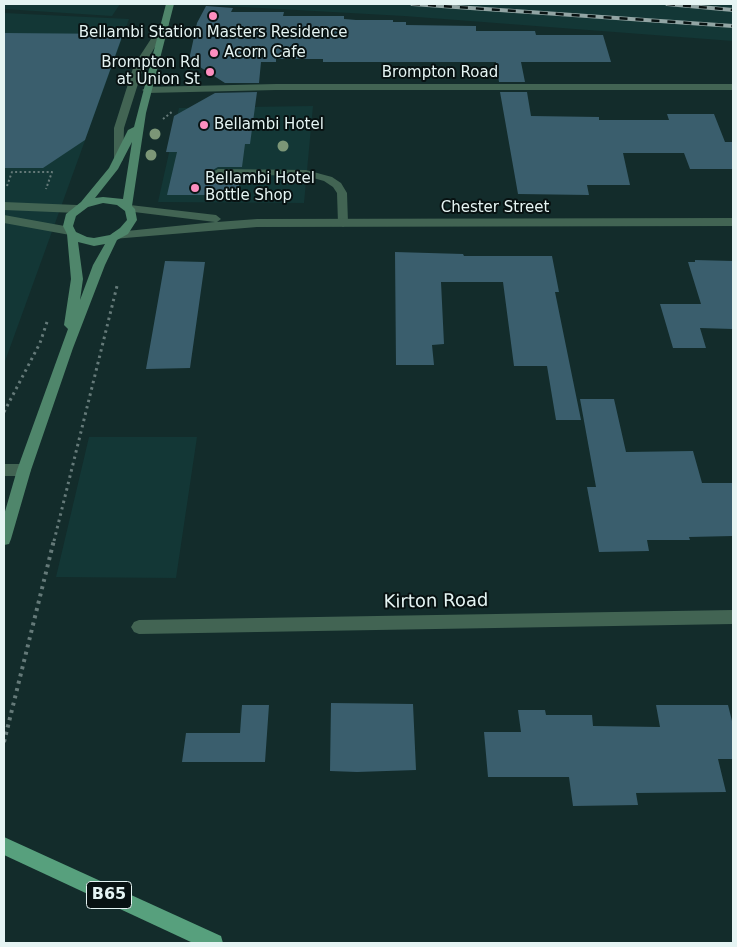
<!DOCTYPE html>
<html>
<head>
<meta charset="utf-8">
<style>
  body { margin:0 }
  #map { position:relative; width:737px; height:947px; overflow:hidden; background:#132c2b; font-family:"DejaVu Sans",sans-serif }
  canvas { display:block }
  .frame { position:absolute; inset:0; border:5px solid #e5f4f3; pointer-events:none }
</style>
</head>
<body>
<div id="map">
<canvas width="737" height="947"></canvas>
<div class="frame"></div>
</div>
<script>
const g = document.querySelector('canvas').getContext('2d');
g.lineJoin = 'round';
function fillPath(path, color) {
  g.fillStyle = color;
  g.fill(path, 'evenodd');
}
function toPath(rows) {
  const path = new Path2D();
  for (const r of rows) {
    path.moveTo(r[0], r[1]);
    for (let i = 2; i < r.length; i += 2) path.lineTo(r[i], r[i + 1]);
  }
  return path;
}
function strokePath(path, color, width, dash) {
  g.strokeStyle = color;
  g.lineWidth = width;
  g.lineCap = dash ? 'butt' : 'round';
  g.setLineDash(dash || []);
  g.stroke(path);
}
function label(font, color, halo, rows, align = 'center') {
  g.font = font + ' "DejaVu Sans",sans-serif';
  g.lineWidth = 4;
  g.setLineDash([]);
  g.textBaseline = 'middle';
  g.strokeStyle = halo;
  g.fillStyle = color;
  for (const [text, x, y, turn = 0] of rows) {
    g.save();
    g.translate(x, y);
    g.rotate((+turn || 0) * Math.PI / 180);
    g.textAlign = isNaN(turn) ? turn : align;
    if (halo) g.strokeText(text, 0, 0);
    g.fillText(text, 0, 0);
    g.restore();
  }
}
fillPath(toPath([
  [4,4,120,4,112,16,4,9],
  [189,4,733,4,733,41,404,16],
  [4,13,129,19,4,364],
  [313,106,304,203,158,202,179,108],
  [89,437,197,437,176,578,56,577]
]), '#133736');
fillPath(toPath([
  [206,6,233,8,231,12,284,12,283,16,344,16,344,19,356,20,393,20,393,22,406,22,406,25,476,26,476,31,535,31,536,35,603,35,611,62,521,62,525,82,499,82,496,62,323,62,323,59,276,59,276,62,261,62,259,83,225,83,189,60,197,23],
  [4,33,123,34,85,140,43,168,4,168],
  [257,92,250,144,245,144,242,167,218,167,211,171,214,176,240,176,238,195,167,195,177,152,166,152,174,116,215,93],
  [500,92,527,92,531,116,599,117,599,120,669,120,667,114,714,114,725,142,733,142,733,169,690,169,684,153,623,153,630,185,587,185,589,195,518,194],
  [395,252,463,254,464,256,552,256,559,292,555,292,581,420,556,420,547,366,514,366,503,282,441,282,444,344,432,345,434,365,396,365],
  [695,260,733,261,733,329,700,328,706,348,673,348,660,304,701,304,688,262,695,262],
  [165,261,205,262,190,368,146,369],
  [580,399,614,399,626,452,693,451,702,483,733,483,733,536,689,537,690,540,647,540,649,551,599,552,587,487,596,487],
  [331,703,413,704,416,770,357,772,330,771],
  [242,705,269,705,265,762,182,762,186,733,240,733],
  [656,705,728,705,733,725,733,759,718,759,726,792,636,793,638,805,573,806,569,777,488,777,484,732,521,732,518,710,545,710,546,715,592,715,593,726,660,727]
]), '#3a5e6d');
strokePath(toPath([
  [163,119,173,111],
  [7,186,12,172,52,172,46,189]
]), '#657a79', 2, [2, 2.5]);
strokePath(toPath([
  [4,412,40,343,47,322],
  [54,541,117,286]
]), '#657a79', 3, [2.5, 4]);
strokePath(toPath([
  [4,742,54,540]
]), '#657a79', 4, [3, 4.5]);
fillPath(toPath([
  [218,169,306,170,332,177,341,183,347,193,348,223,343,227,338,223,337,193,333,187,324,181,306,176,214,174,213,172,218,169],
  [4,202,77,205,82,209,77,213,4,210,4,202],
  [4,215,70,227,75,231,70,235,4,223,4,215]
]), '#426453');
fillPath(toPath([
  [165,21,169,24,144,65,124,128,123,160,118,163,114,162,114,128,134,65,162,22,165,21],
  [276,84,733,84,733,90,276,90,147,93,142,90,147,87,276,84],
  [130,205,216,215,221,219,217,222,257,219,733,218,733,226,257,227,113,239,111,236,113,233,117,232,215,222,126,211,125,209,130,205],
  [4,464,24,464,29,466,31,470,29,474,24,476,4,476,4,464],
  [733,610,733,624,139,634,134,632,131,627,134,622,139,620,733,610]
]), '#426453');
fillPath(toPath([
  [166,4,174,4,146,113,132,206,135,209,137,220,128,234,117,240,105,265,73,348,31,470,11,539,9,544,4,545,4,515,17,470,68,329,64,325,71,279,67,234,63,226,66,214,81,202,109,168,128,130,134,127,166,4],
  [132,142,123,199,103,197,95,198,118,169,132,142],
  [103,203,117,205,125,211,127,220,120,228,110,235,94,238,87,237,76,232,73,226,76,216,88,207,103,203],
  [78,242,94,246,105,244,93,265,80,300,83,279,78,242]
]), '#4f866b');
fillPath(toPath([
  [4,837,221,936,223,943,193,943,4,855,4,837]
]), '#57a07d');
const rail = toPath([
  [412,4,733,26],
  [667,4,733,10]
]);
strokePath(rail, '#92a5a4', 4);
strokePath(rail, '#081212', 2.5, [8]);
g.fillStyle = '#7c9677';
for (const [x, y] of [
  [155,134],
  [283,146],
  [151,155]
]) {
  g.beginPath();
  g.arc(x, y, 5.5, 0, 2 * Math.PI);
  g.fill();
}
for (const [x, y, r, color] of [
  [213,16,5,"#fd8ebf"],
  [214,53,5,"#fd8ebf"],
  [210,72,5,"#fd8ebf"],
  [204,125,5,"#fd8ebf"],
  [195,188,5,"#fd8ebf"]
]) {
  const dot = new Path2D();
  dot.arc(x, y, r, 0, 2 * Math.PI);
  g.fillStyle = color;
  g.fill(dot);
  strokePath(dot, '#081212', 2);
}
label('15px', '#e5f4f3', '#081212', [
  ["Bellambi Station Masters Residence",213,33,"center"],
  ["Acorn Cafe",224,53],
  ["Brompton Rd",200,63,"right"],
  ["at Union St",200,80,"right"],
  ["Bellambi Hotel",214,125],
  ["Bellambi Hotel",205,179],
  ["Bottle Shop",205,196]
], 'left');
label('15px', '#e5f4f3', '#081212', [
  ["Brompton Road",440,73],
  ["Chester Street",495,208]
]);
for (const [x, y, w] of [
  [109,895,45]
]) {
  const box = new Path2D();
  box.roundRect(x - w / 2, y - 13.5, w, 27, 4);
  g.fillStyle = '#081212';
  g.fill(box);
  strokePath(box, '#e5f4f3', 1);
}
label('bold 16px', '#e5f4f3', null, [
  ["B65",109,895]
]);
label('18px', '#e5f4f3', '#081212', [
  ["Kirton Road",436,602,-1]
]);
</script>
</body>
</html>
